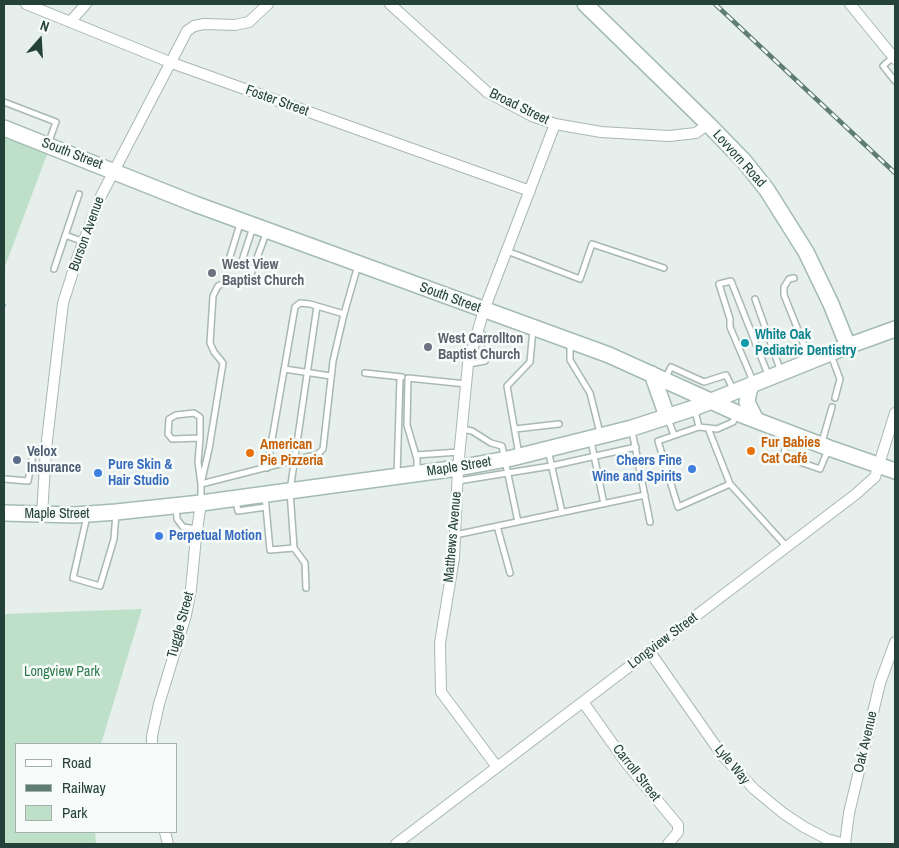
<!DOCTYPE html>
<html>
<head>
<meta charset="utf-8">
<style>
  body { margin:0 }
  #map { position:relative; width:899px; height:848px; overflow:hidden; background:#e6efeb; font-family:"Archivo Narrow",sans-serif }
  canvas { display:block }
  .frame { position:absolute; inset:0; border:5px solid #24423a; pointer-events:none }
  .legend { position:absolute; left:15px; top:743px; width:162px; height:90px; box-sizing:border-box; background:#f7fbf9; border:1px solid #a3b1ad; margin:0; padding:6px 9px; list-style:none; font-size:15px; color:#24423a }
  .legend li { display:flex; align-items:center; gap:10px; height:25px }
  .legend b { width:25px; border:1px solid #a3b1ad }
  .north { position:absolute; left:15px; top:15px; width:50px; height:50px; -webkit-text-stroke:4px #f7fbf9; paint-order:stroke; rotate:19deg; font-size:14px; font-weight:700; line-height:20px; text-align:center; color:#24423a }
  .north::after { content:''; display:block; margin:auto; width:18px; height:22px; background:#24423a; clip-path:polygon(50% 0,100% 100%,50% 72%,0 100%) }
</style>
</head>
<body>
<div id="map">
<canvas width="899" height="848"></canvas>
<div class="frame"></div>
<ul class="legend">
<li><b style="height:6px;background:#fff"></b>Road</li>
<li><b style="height:6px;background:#5f7d75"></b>Railway</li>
<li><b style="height:14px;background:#bfe0c8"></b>Park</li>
</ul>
<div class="north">N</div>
</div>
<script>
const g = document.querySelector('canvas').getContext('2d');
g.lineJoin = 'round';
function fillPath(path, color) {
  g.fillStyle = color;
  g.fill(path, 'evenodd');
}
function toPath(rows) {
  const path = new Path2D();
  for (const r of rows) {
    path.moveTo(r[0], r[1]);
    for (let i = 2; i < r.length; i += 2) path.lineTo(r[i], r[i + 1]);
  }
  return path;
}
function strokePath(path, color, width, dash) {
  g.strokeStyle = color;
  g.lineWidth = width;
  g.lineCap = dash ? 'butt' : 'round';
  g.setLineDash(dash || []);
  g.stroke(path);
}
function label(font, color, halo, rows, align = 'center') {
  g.font = font + ' "Archivo Narrow",sans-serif';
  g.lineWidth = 5;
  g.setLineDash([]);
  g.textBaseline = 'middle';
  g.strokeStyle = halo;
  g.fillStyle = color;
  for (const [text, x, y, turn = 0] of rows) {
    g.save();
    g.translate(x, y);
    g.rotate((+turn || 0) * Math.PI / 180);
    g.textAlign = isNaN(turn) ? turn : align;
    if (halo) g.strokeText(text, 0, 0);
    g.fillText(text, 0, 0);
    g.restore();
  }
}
fillPath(toPath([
  [4,134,48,152,4,269],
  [142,609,101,744,16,744,16,832,95,832,96,844,4,844,4,614]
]), '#bfe0c8');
strokePath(toPath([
  [4,305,5,305]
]), '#8ec9d4', 2.5);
const lane = toPath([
  [893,57,883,66,895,81],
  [4,102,56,122,48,144],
  [240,224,228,263,240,267,253,227],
  [65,235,84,242],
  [507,251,580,279,592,244,664,268],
  [54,269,79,194],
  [794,278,789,279,784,287,784,295,810,360],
  [755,299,781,372],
  [570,344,570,360,590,393,600,433],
  [831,355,840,379,835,398],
  [469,364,485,361,488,357,489,352,486,336,477,333],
  [284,369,331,376],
  [365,373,402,377],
  [665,379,671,367,704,382,726,375,734,391],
  [753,381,730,327,730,319,719,284,731,281,769,377],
  [695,411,699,427],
  [668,419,674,435],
  [708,428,730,484,678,507,658,441,699,427,717,429,733,422,736,415],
  [462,429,472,431,491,443,502,446,518,522],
  [515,429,559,424],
  [632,431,650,522],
  [789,436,783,456,820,469,828,450],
  [200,438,172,439,168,434,169,419,176,415,194,413,200,417,200,438,198,462,201,484,311,456,318,454,323,449,333,361,344,314,358,265],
  [591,441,604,504],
  [822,442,832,407],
  [548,450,562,512],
  [416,455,459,452],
  [519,455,507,386,530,362,533,329],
  [267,468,295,307,300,303,310,304,344,314],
  [417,472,417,459,407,425,408,378,466,384],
  [397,476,400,377],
  [4,479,28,481,34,449,46,449],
  [458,481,551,466,636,447],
  [730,484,787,547],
  [265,496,270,550,294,548,290,491,317,306],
  [201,500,201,484,209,449,223,363,214,352,210,343,213,296,218,286,226,282,237,282,246,280,251,274,267,231],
  [236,501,238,511,266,507],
  [176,506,177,519,183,527,197,529],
  [87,516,73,578,100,586,114,539,116,513],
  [497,526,510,573],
  [455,535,645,495],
  [294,548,305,563,306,588]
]);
const street = toPath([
  [26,4,172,63,530,191],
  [390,4,487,92,532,116,555,124,601,132,669,136,696,133,708,124],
  [850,4,895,59],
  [70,22,86,4],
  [42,515,46,449,63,303,77,259,101,196,187,31,194,26,204,24,235,25,249,22,268,4],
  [650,652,722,755,754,789,783,813,804,827,827,839,844,844],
  [583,702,627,764,678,825,678,832,668,844],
  [152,744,152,736,159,704,186,615,191,589,196,537,201,503],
  [497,767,441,692,440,643,454,558,458,468,468,364,484,310,555,124],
  [165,832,168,844],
  [396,844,856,494,875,477,895,413],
  [845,844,849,813,880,683,895,642]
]);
const secondary = toPath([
  [585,4,708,124,744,161,767,190,806,252,831,304,848,346],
  [4,128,195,204,609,355,737,413,829,448,895,471],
  [652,374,667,416],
  [752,384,749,391,747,402,756,420],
  [4,513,75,515,116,512,201,503,458,468,512,458,632,428,694,408,848,346,895,329]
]);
strokePath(lane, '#a8b8b2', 8);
strokePath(street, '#a8b8b2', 12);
strokePath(secondary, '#a4bbb3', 18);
strokePath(lane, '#fff', 5);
strokePath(street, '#fff', 10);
strokePath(secondary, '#fff', 15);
const rail = toPath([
  [715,4,895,173]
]);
strokePath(rail, '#5f7d75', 4.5);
strokePath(rail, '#f7fbf9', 2.5, [8]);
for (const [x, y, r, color] of [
  [212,273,5,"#6b7280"],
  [745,343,5,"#0f9aa8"],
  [428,347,5,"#6b7280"],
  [751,451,5,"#e8710a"],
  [250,453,5,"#e8710a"],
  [17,460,5,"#5c6f8a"],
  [692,469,5,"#3f7fe0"],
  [98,473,5,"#3f7fe0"],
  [159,536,5,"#3f7fe0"]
]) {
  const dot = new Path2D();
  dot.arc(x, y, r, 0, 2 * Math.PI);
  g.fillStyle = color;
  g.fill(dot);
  strokePath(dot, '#f7fbf9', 2);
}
label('14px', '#24423a', '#f7fbf9', [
  ["Foster Street",277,101,20],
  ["Broad Street",519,107,26],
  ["South Street",72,154,21],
  ["Lovvorn Road",739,159,48],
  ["Burson Avenue",87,234,-70],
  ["South Street",450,298,20],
  ["Maple Street",459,467,-9],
  ["Maple Street",57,514],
  ["Matthews Avenue",453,537,-85],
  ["Tuggle Street",181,625,-75],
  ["Longview Street",663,641,-37],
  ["Oak Avenue",866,742,-77],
  ["Lyle Way",732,765,50],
  ["Carroll Street",636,773,52]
]);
label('bold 14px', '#5b616d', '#f7fbf9', [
  ["West View",222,265],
  ["Baptist Church",222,281],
  ["West Carrollton",438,339],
  ["Baptist Church",438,355]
], 'left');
label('bold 14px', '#0d838f', '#f7fbf9', [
  ["White Oak",755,335],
  ["Pediatric Dentistry",755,351]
], 'left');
label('bold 14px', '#c56008', '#f7fbf9', [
  ["Fur Babies",761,443],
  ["Cat Café",761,459],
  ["American",260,445],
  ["Pie Pizzeria",260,461]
], 'left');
label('bold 14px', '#4e5e75', '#f7fbf9', [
  ["Velox",27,452],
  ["Insurance",27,468]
], 'left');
label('bold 14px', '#366cbe', '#f7fbf9', [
  ["Cheers Fine",682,461,"right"],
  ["Wine and Spirits",682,477,"right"],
  ["Pure Skin &",108,465],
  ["Hair Studio",108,481],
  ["Perpetual Motion",169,536]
], 'left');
label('14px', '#2d7a4b', '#f7fbf9', [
  ["Longview Park",62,672]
]);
</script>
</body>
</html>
